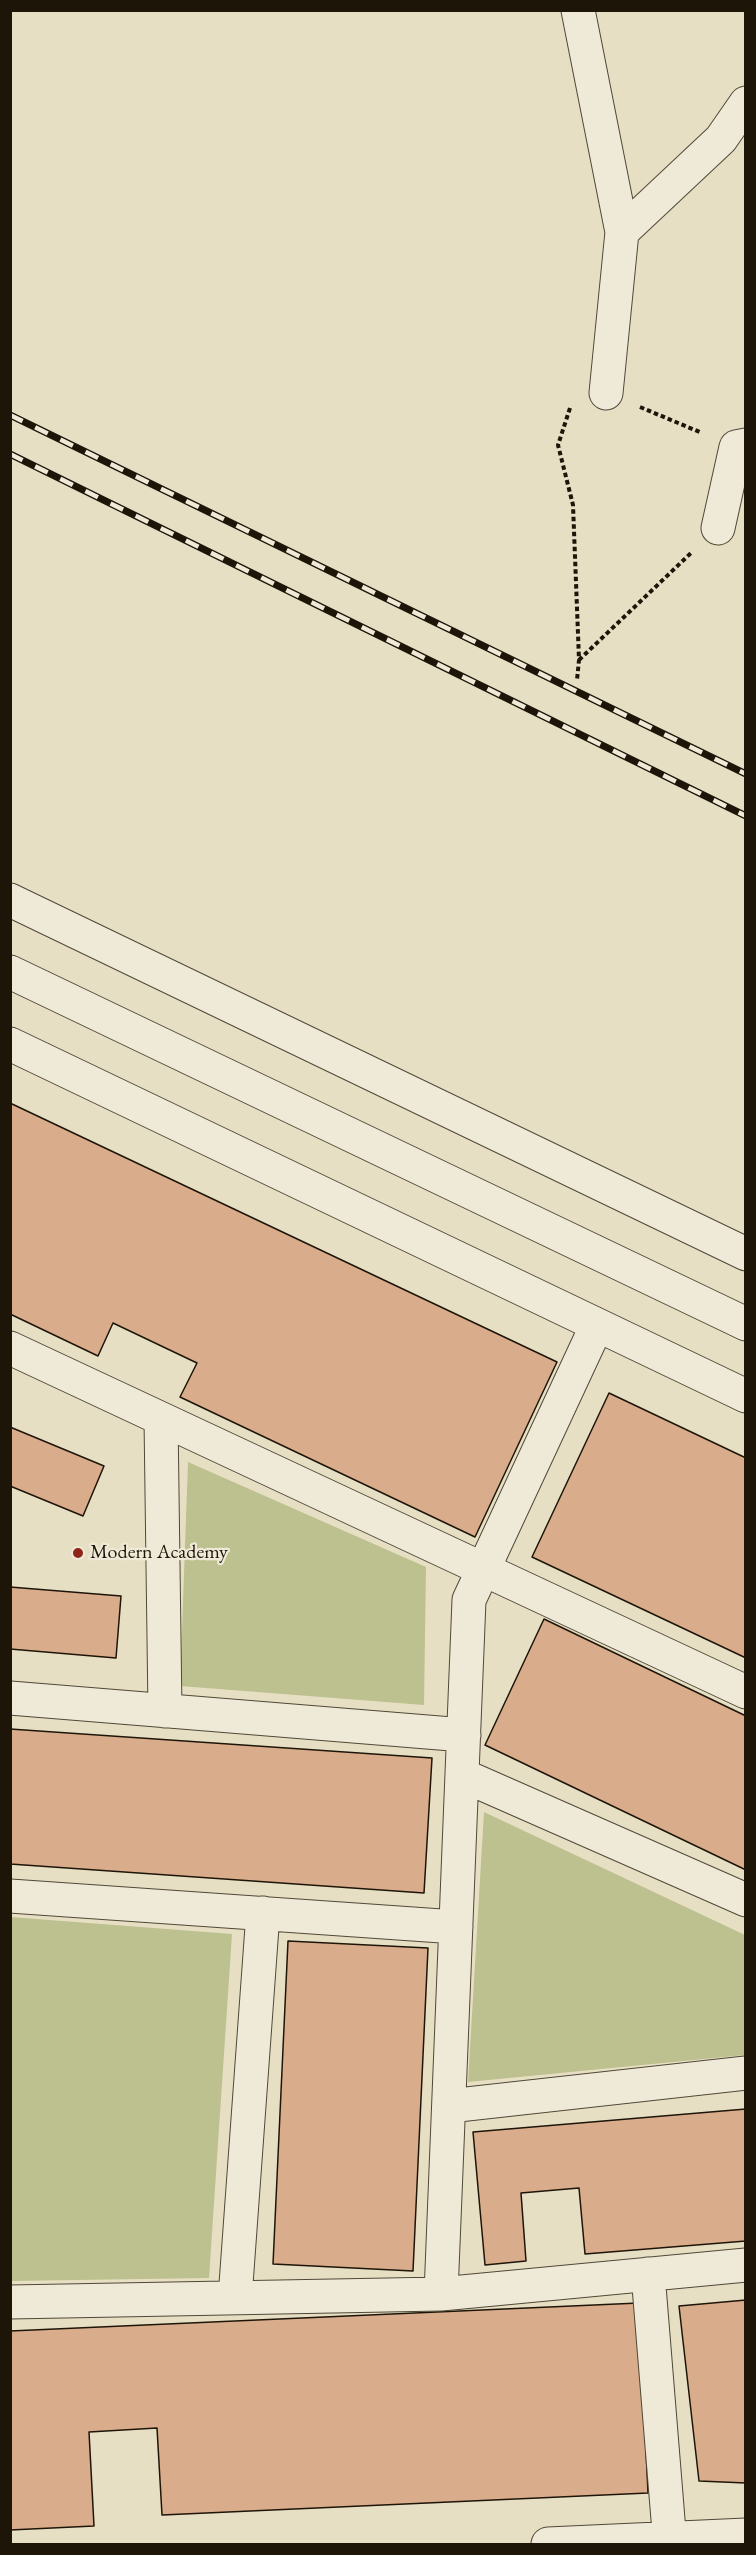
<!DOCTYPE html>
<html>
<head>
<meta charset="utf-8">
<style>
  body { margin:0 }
  #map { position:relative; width:756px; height:2555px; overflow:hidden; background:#e7dfc3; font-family:"EB Garamond",serif }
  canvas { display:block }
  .frame { position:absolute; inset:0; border:12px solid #1e1509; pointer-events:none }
</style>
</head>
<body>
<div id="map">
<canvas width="756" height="2555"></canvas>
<div class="frame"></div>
</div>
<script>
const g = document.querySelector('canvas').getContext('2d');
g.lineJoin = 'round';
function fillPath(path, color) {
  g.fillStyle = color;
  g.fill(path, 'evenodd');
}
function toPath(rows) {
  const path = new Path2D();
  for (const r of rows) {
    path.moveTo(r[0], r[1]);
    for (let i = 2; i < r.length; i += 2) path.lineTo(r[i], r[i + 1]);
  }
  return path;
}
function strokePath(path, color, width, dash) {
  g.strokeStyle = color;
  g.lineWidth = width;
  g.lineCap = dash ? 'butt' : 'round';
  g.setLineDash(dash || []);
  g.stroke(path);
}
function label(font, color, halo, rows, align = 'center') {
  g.font = font + ' "EB Garamond",serif';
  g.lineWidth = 4.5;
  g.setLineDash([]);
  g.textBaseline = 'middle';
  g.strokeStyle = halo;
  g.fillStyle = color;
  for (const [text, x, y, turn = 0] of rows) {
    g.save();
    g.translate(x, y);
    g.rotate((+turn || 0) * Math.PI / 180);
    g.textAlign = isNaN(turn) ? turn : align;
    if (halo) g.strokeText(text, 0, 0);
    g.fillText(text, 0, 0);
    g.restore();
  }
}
fillPath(toPath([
  [188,1462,426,1567,424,1705,180,1686],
  [484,1812,745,1935,745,2055,468,2082],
  [10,1917,232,1934,209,2278,11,2281]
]), '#bdc08f');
const building = toPath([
  [10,1103,557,1362,475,1537,180,1397,197,1363,113,1323,98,1356,10,1314,10,1103],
  [609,1393,746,1458,746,1658,532,1557,609,1393],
  [10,1427,104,1466,83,1516,10,1486,10,1427],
  [10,1587,121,1596,116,1658,10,1649,10,1587],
  [544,1619,746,1716,746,1870,485,1745,544,1619],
  [10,1729,432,1758,424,1893,10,1864,10,1729],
  [288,1941,428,1948,413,2271,273,2264,288,1941],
  [746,2109,746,2241,585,2254,579,2188,521,2193,526,2261,485,2265,473,2132,746,2109],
  [746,2300,746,2483,699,2481,679,2306,746,2300],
  [639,2303,648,2493,162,2515,157,2428,89,2432,94,2526,10,2530,10,2331,639,2303]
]);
fillPath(building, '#d9ac8b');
strokePath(building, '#1e1509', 1.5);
const street = toPath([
  [578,10,622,232,606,393],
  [622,232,721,139,746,103],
  [718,528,736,447,746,445],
  [10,900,746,1254],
  [10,972,746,1324],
  [10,1044,746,1396],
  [10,1348,746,1692],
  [161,1419,165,1711],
  [10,1698,464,1735],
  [462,1775,746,1900],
  [10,1896,456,1927],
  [449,2106,746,2073],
  [648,2274,670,2544],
  [441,2294,469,1600,597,1325],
  [235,2298,263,1913],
  [10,2302,441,2294,746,2265],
  [548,2544,746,2535]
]);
strokePath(street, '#504838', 35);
strokePath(toPath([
  [640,407,702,433],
  [570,408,558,445,573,505,579,660,577,680],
  [579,660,691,553]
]), '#1e1509', 4, [4.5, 3]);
strokePath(street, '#efead8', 33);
const rail = toPath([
  [10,415,746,774],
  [10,454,746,816]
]);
strokePath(rail, '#1e1509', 7);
strokePath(rail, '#efead8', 4.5, [14]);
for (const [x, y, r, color] of [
  [78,1553,6,"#8f2418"]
]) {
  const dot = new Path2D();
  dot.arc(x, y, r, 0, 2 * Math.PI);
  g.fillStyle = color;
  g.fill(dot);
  strokePath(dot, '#efead8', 2);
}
label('20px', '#1e1509', '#efead8', [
  ["Modern Academy",90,1553]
], 'left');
</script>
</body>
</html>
